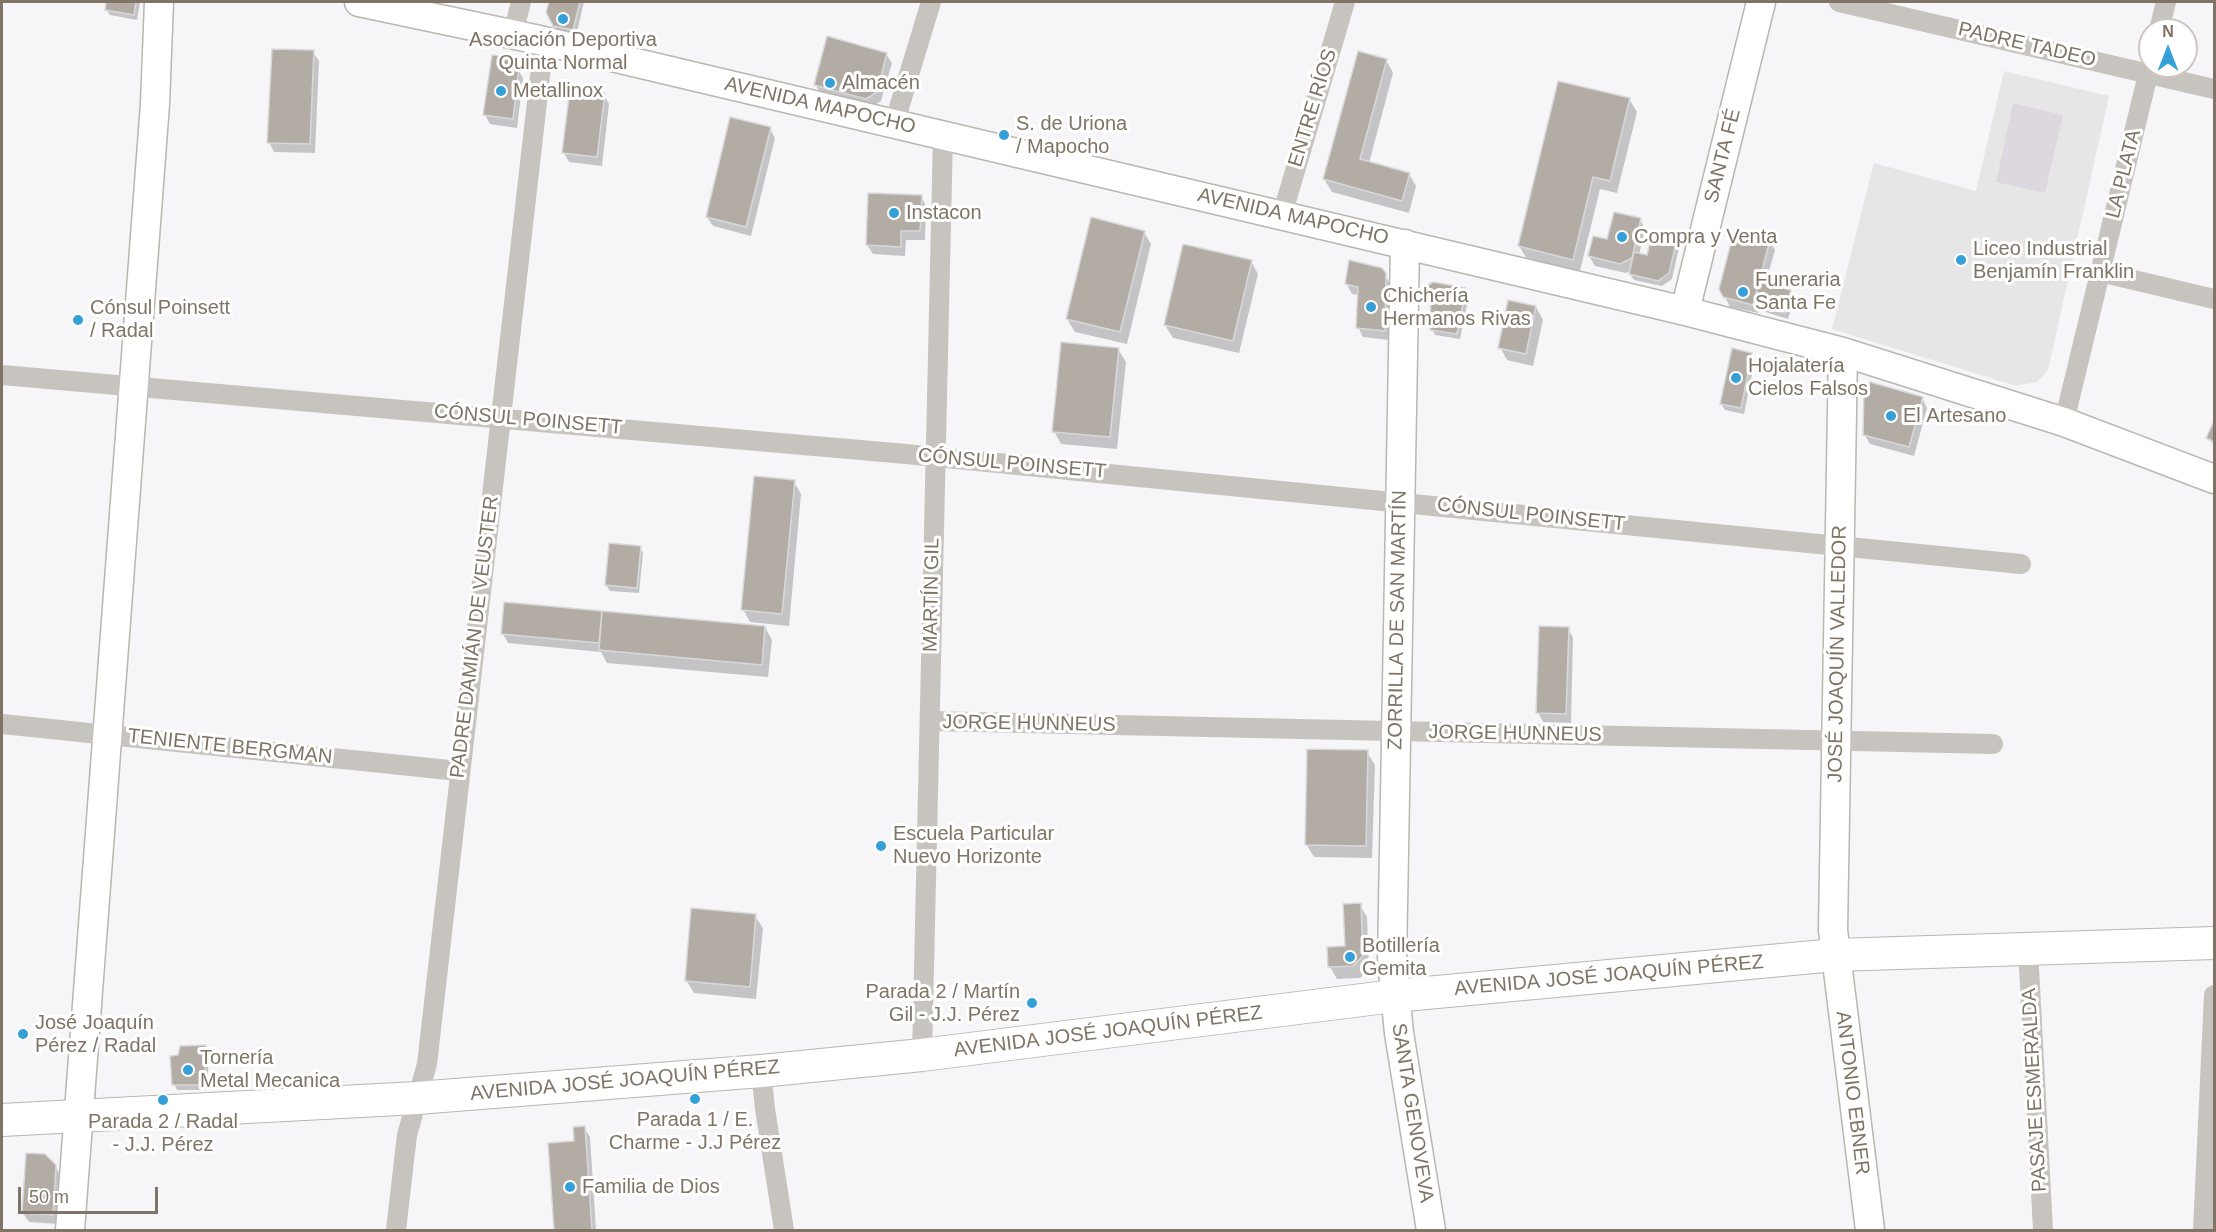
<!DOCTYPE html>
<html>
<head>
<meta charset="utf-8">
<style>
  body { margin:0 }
  #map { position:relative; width:2216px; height:1232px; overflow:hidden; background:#f6f6f8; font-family:Helvetica,sans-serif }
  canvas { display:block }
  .frame { position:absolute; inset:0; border:3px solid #7f7465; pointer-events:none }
  .north { position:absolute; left:2138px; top:18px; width:60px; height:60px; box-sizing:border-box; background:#fff; border:2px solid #ccc7c1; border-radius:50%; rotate:0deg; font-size:16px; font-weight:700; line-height:24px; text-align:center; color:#7f7465 }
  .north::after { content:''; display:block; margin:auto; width:21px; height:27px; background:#359fd8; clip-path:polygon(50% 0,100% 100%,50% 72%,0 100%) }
  .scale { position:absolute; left:18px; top:1187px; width:140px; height:27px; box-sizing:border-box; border:3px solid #7f7465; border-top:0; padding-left:8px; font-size:18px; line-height:21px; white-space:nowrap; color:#7f7465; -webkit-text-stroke:4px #fff; paint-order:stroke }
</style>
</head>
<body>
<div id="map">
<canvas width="2216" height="1232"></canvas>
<div class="frame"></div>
<div class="north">N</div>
<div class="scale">50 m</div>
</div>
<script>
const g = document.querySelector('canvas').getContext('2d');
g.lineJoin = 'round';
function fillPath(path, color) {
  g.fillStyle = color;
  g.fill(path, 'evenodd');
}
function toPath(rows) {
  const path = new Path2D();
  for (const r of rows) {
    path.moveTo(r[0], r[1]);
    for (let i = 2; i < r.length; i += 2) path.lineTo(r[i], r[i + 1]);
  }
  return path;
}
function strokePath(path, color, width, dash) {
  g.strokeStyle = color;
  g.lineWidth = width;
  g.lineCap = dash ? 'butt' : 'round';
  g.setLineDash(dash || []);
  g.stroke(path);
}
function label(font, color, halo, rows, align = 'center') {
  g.font = font + ' Helvetica,sans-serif';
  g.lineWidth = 6;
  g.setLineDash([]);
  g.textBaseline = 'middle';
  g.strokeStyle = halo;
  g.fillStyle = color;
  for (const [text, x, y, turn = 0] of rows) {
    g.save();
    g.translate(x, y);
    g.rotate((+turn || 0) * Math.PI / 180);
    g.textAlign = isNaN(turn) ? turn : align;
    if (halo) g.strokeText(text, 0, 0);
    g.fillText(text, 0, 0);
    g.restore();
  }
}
fillPath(toPath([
  [2004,71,2109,96,2048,370,2037,382,2016,386,1832,329,1874,163,1976,191]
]), '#e7e6e6');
fillPath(toPath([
  [2013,103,2063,115,2045,193,1996,182]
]), '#ddd7df');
fillPath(toPath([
  [108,2,140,2,137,20,110,15,106,9],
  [551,2,584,2,576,36,558,31,548,12],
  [313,52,319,61,315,153,274,152,269,142],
  [886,54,892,63,881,101,872,107,821,94,815,84],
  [1386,60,1393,73,1369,163,1409,174,1416,186,1409,213,1332,192,1324,179],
  [517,68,523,78,517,128,490,124,485,115],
  [604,95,609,104,602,166,569,162,564,153],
  [1629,99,1637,112,1617,193,1600,189,1580,271,1527,259,1519,246],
  [770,129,775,138,751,236,713,226,707,217],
  [921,196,926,206,925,240,906,240,905,256,873,254,867,245],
  [1640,219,1645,229,1639,255,1648,257,1677,237,1680,243,1672,279,1662,286,1634,280,1630,274,1631,270,1626,273,1595,266,1589,256],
  [1144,232,1151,244,1127,344,1075,332,1067,319],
  [1770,241,1775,250,1765,285,1790,292,1794,298,1788,319,1759,310,1758,313,1730,307,1725,297],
  [1251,261,1258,274,1239,353,1173,338,1165,325],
  [1381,269,1390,284,1389,340,1363,337,1358,327,1359,295,1352,294,1347,284],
  [1465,289,1469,295,1460,339,1435,335,1432,329,1433,295],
  [1536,307,1543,320,1533,366,1507,360,1500,347],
  [1118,349,1126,362,1117,449,1061,444,1054,431],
  [1751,354,1755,360,1744,414,1725,410,1721,404],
  [1922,398,1927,408,1914,456,1870,444,1864,434],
  [2214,424,2214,445,2208,438],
  [794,482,801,494,789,626,750,622,743,609],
  [640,547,643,553,639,593,610,591,606,585],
  [602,612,604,614,765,627,772,640,768,677,607,663,601,652,508,643,503,634],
  [1568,628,1573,638,1571,723,1543,722,1538,712],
  [1367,752,1375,765,1372,858,1314,857,1306,844],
  [1360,905,1367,917,1369,969,1360,978,1337,979,1330,967,1347,947],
  [755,916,763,928,756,999,694,993,686,980],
  [206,1047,209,1053,207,1090,177,1090,174,1084],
  [584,1128,590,1137,596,1230,556,1230,549,1144,575,1143],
  [55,1166,61,1176,58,1224,29,1222,23,1213]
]), '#0003');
const building = toPath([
  [106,2,136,2,134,15,105,10,106,2],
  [549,2,580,2,573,30,553,26,546,12,549,2],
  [827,36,887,53,877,92,866,99,814,85,827,36],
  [272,49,314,50,310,144,267,143,272,49],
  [1358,51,1387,59,1360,159,1410,173,1402,201,1323,179,1358,51],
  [492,55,512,57,519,67,513,119,483,115,492,55],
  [1558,81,1630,98,1610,181,1593,177,1573,260,1518,246,1558,81],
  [570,89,605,93,597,157,562,153,570,89],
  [730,117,771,127,746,227,706,217,730,117],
  [868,193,922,195,920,231,901,231,901,247,866,245,868,193],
  [1614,212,1641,218,1632,258,1620,264,1588,256,1593,236,1607,239,1614,212],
  [1091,217,1145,231,1120,332,1066,319,1091,217],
  [1653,230,1678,235,1669,273,1658,281,1629,274,1634,252,1647,255,1653,230],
  [1734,231,1770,240,1753,305,1723,297,1719,289,1734,231],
  [1183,244,1252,260,1233,341,1164,325,1183,244],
  [1349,260,1382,268,1386,273,1385,331,1356,328,1358,287,1345,284,1349,260],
  [1433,282,1466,288,1457,334,1430,330,1431,293,1428,289,1428,285,1433,282],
  [1759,282,1791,290,1785,313,1753,305,1759,282],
  [1508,300,1536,306,1526,354,1498,348,1508,300],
  [1061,342,1119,348,1110,437,1052,432,1061,342],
  [1732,348,1752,353,1741,408,1720,404,1732,348],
  [1870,382,1923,397,1909,447,1863,435,1864,389,1870,382],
  [2214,421,2214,442,2206,438,2214,421],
  [754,476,795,480,782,614,741,610,754,476],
  [609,543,641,546,637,588,605,585,609,543],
  [504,602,602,611,599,643,501,634,504,602],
  [602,611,765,626,762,665,599,650,602,611],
  [1539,626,1569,627,1566,714,1536,713,1539,626],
  [1307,749,1368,750,1366,846,1305,845,1307,749],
  [1361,903,1363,956,1353,966,1328,967,1327,947,1345,946,1343,904,1361,903],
  [691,908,756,914,750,987,685,981,691,908],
  [206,1045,205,1085,172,1085,170,1056,178,1055,180,1046,206,1045],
  [585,1126,592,1230,554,1230,548,1143,574,1141,573,1127,585,1126],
  [26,1153,45,1154,56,1165,53,1215,22,1213,26,1153]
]);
fillPath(building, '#b3aca4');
strokePath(building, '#d8d8da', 1.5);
const secondary = toPath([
  [359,2,544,41,1685,311,1843,352,2064,422,2214,479],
  [1405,244,1392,961,1399,1033,1431,1230],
  [1685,311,1761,2],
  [1843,352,1833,930,1870,1230],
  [70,1230,155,104,159,2]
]);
const primary = toPath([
  [2,1120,417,1098,761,1071,922,1055,1394,996,1835,955,2214,943]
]);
strokePath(secondary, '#bab6b0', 31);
strokePath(primary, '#bab6b1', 34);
strokePath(toPath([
  [1839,2,2214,89],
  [2159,30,2166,2],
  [513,34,521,2],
  [894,124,931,2],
  [1282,215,1345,2],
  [2100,272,2214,299],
  [2,375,906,454,2021,564],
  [2064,422,2150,66],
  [930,721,1993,744],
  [2,724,459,771],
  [2028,949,2043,1230],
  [922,1055,943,135],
  [761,1071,765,1109,784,1230],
  [396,1230,407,1135,427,1064,544,41],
  [2203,1230,2214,995]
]), '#c7c4bf', 20);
strokePath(secondary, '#fff', 28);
strokePath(primary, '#fff', 32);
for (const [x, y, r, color] of [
  [563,19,6,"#359fd8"],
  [830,83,6,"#359fd8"],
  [501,91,6,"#359fd8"],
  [1004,135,6,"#359fd8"],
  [894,213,6,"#359fd8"],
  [1622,237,6,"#359fd8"],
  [1961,260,6,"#359fd8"],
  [1743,292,6,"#359fd8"],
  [1371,307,6,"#359fd8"],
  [78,320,6,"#359fd8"],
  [1736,378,6,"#359fd8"],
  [1891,416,6,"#359fd8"],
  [881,846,6,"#359fd8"],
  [1350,957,6,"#359fd8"],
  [1032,1003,6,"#359fd8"],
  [23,1034,6,"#359fd8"],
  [188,1070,6,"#359fd8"],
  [695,1099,6,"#359fd8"],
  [163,1100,6,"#359fd8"],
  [570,1187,6,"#359fd8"]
]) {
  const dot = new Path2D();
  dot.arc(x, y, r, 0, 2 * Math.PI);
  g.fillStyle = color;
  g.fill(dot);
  strokePath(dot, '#fff', 2);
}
label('20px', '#7f7465', '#fff', [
  ["Asociación Deportiva",563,40,"center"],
  ["Quinta Normal",563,63,"center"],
  ["Almacén",842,83],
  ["Metallinox",513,91],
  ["S. de Uriona",1016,124],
  ["/ Mapocho",1016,147],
  ["Instacon",906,213],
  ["Compra y Venta",1634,237],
  ["Liceo Industrial",1973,249],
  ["Benjamín Franklin",1973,272],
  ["Funeraria",1755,280],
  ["Santa Fe",1755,303],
  ["Chichería",1383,296],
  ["Hermanos Rivas",1383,319],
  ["Cónsul Poinsett",90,308],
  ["/ Radal",90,331],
  ["Hojalatería",1748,366],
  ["Cielos Falsos",1748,389],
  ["El Artesano",1903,416],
  ["Escuela Particular",893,834],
  ["Nuevo Horizonte",893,857],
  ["Botillería",1362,946],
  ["Gemita",1362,969],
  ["Parada 2 / Martín",1020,992,"right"],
  ["Gil - J.J. Pérez",1020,1015,"right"],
  ["José Joaquín",35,1023],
  ["Pérez / Radal",35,1046],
  ["Tornería",200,1058],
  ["Metal Mecanica",200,1081],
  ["Parada 1 / E.",695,1120,"center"],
  ["Charme - J.J Pérez",695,1143,"center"],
  ["Parada 2 / Radal",163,1122,"center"],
  ["- J.J. Pérez",163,1145,"center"],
  ["Familia de Dios",582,1187]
], 'left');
label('20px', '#7f7465', '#fff', [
  ["PADRE TADEO",2027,45,13],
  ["AVENIDA MAPOCHO",820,106,13],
  ["ENTRE RÍOS",1313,108,-73],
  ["SANTA FÉ",1723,156,-76],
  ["LA PLATA",2124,174,-76],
  ["AVENIDA MAPOCHO",1293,217,13],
  ["CÓNSUL POINSETT",528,420,5],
  ["CÓNSUL POINSETT",1012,464,5],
  ["CÓNSUL POINSETT",1531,515,6],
  ["MARTÍN GIL",932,595,-89],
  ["ZORRILLA DE SAN MARTÍN",1398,620,-89],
  ["PADRE DAMIÁN DE VEUSTER",475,637,-83],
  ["JOSÉ JOAQUÍN VALLEDOR",1838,654,-89],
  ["JORGE HUNNEUS",1029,724,1],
  ["JORGE HUNNEUS",1515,734,1],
  ["TENIENTE BERGMAN",230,747,6],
  ["AVENIDA JOSÉ JOAQUÍN PÉREZ",1609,976,-5],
  ["AVENIDA JOSÉ JOAQUÍN PÉREZ",1108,1032,-7],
  ["AVENIDA JOSÉ JOAQUÍN PÉREZ",625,1081,-5],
  ["PASAJE ESMERALDA",2035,1090,-93],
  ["ANTONIO EBNER",1852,1093,83],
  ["SANTA GENOVEVA",1412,1113,81]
]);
</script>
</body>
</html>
